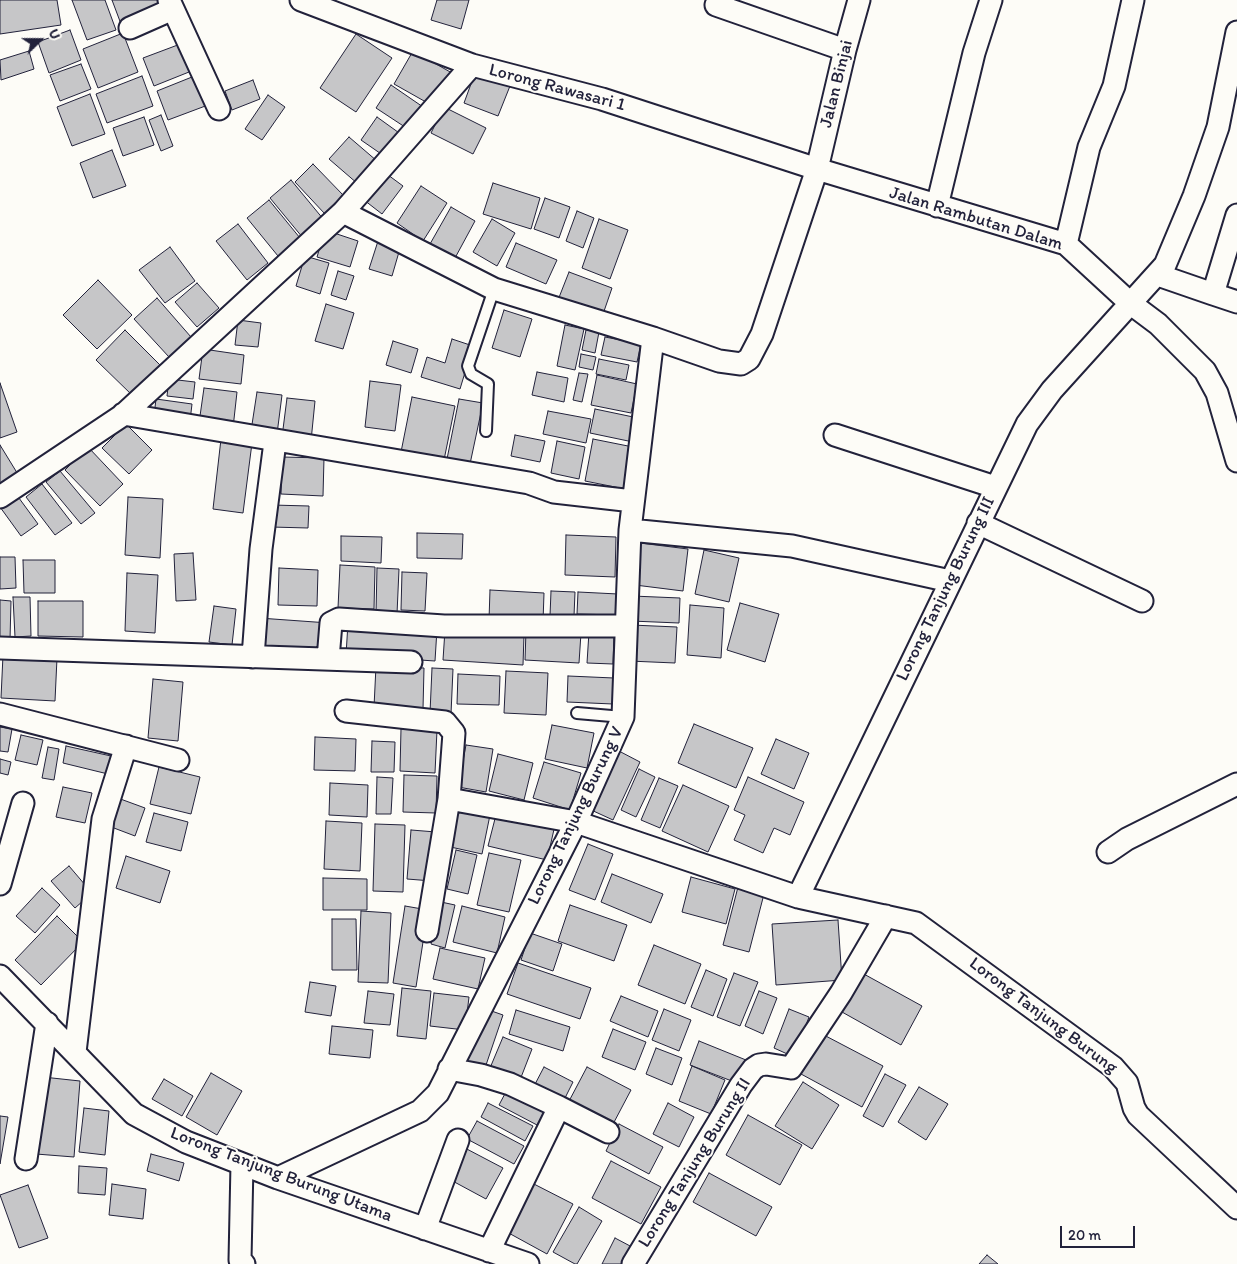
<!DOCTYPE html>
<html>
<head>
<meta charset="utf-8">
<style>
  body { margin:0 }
  #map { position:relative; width:1237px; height:1264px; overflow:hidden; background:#fdfcf7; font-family:Itim,sans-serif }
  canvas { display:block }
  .north { position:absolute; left:15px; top:15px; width:50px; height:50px; -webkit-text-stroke:4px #fdfcf7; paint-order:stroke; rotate:68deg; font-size:14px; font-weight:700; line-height:20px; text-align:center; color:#22223b }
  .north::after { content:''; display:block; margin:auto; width:18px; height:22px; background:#22223b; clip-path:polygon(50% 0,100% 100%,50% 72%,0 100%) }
  .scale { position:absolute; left:1060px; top:1226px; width:75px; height:22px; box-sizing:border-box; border:2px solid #22223b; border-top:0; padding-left:6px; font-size:15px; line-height:18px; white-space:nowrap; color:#22223b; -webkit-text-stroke:4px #fdfcf7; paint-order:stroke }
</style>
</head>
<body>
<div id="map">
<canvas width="1237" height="1264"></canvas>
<div class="north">U</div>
<div class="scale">20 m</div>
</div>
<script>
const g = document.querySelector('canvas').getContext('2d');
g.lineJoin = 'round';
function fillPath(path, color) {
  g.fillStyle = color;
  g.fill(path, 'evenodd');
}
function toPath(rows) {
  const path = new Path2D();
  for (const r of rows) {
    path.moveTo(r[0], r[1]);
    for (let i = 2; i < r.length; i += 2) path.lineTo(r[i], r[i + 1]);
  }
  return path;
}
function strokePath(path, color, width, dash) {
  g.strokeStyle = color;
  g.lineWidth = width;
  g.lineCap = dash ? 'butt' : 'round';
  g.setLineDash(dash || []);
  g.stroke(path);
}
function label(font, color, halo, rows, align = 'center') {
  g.font = font + ' Itim,sans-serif';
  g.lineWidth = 4;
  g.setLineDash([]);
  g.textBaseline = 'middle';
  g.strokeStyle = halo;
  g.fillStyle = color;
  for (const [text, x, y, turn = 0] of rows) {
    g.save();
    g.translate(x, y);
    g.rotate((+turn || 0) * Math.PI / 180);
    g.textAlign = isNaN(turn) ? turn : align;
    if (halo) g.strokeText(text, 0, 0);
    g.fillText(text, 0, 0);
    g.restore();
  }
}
const building = toPath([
  [0,0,57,0,61,25,0,34,0,0],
  [72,0,105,0,116,30,87,40,72,0],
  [112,0,161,0,164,7,121,24,112,0],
  [437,0,469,0,461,29,431,20,437,0],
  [70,30,81,60,49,73,38,42,70,30],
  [123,33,138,72,98,88,83,49,123,33],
  [356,34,392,58,356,112,320,88,356,34],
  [183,43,194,70,154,86,143,58,183,43],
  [29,51,34,69,1,80,0,60,29,51],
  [413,51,452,73,433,106,394,84,413,51],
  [81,64,91,89,60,101,50,75,81,64],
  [475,73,510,86,498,116,464,103,475,73],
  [197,75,208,105,168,120,157,91,197,75],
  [142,76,153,106,107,123,96,94,142,76],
  [253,80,260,99,232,110,225,91,253,80],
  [391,85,426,109,411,131,376,108,391,85],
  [90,94,105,134,72,146,57,107,90,94],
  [268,95,285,107,262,140,245,129,268,95],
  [444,107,486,128,473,154,431,133,444,107],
  [161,115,173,146,161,151,149,120,161,115],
  [144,117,154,145,123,156,113,128,144,117],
  [377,117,402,135,387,158,361,140,377,117],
  [349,137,377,161,358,184,329,159,349,137],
  [112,150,126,186,93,198,80,163,112,150],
  [313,164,344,196,325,214,295,182,313,164],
  [384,172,403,186,382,214,364,200,384,172],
  [291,180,324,220,303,238,270,198,291,180],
  [493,183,540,198,531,229,483,214,493,183],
  [421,186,447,203,423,241,397,223,421,186],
  [545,198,570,207,559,238,534,229,545,198],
  [269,200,300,238,278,256,247,218,269,200],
  [451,207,475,221,455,258,430,244,451,207],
  [577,211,594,218,583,248,566,241,577,211],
  [492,219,515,233,497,266,473,252,492,219],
  [599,219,628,230,610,279,582,268,599,219],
  [238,224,268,263,247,280,216,241,238,224],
  [325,230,358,241,350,267,317,257,325,230],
  [379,238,401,245,392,276,369,269,379,238],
  [516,243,557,260,546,284,506,267,516,243],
  [170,247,195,281,165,303,139,270,170,247],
  [305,256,329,263,320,294,296,286,305,256],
  [338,271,354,276,346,300,331,295,338,271],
  [569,272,612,288,602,317,558,300,569,272],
  [98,280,132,315,97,349,63,315,98,280],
  [197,283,219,308,197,327,175,302,197,283],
  [157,298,191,337,169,357,134,319,157,298],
  [326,304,354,313,343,349,315,341,326,304],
  [504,310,532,319,520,357,492,348,504,310],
  [238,320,261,323,258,347,235,345,238,320],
  [565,325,584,329,575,370,557,366,565,325],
  [125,330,161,366,133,396,96,360,125,330],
  [586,330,599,332,595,353,582,350,586,330],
  [605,337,641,344,637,362,601,355,605,337],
  [452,339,473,346,460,389,421,377,427,357,445,363,452,339],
  [393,341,418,349,411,373,386,365,393,341],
  [203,349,244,355,241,384,199,379,203,349],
  [581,354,596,357,593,370,579,367,581,354],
  [599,359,629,365,626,380,596,374,599,359],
  [537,372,568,378,564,402,532,395,537,372],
  [579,373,588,374,582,402,573,400,579,373],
  [597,375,637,384,631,413,591,405,597,375],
  [169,379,195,382,193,399,167,396,169,379],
  [370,381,401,385,395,431,365,427,370,381],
  [0,383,17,432,0,438,0,383],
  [204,388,237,392,233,428,199,423,204,388],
  [257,392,282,395,277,434,251,431,257,392],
  [412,397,455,406,444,460,401,452,412,397],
  [287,398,315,401,311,441,282,437,287,398],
  [156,399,192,404,190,421,154,416,156,399],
  [459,399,483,403,470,464,447,459,459,399],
  [595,409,638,418,633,442,590,433,595,409],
  [548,411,591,419,586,443,543,434,548,411],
  [126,424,152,450,129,474,102,448,126,424],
  [515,435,545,441,540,462,511,456,515,435],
  [221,439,252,443,243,513,213,509,221,439],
  [593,439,633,447,625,489,585,481,593,439],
  [557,441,585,447,579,479,551,473,557,441],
  [0,445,19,476,0,487,0,445],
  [88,447,123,484,100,506,65,470,88,447],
  [282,457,324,458,323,496,281,494,282,457],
  [60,471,95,513,81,524,46,482,60,471],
  [42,484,72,523,55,535,26,497,42,484],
  [16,494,38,524,21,536,0,507,16,494],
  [128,497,163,499,160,558,125,555,128,497],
  [272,505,309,506,308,528,271,527,272,505],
  [417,533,463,534,462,559,417,558,417,533],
  [566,535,616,537,615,577,565,575,566,535],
  [341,536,382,537,381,563,341,561,341,536],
  [640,543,688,549,683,591,635,585,640,543],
  [704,550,739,558,729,602,695,594,704,550],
  [193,553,196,600,176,601,174,554,193,553],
  [0,557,15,557,16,588,0,589,0,557],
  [23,560,55,560,55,593,24,593,23,560],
  [340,565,375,567,374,609,338,608,340,565],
  [279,568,318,570,317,606,278,605,279,568],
  [377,568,399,569,397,614,376,613,377,568],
  [402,572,427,573,425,611,401,610,402,572],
  [127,573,158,575,155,633,125,631,127,573],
  [490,590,544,593,543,622,489,620,490,590],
  [551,591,575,592,574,616,550,616,551,591],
  [578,592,618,594,617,615,577,614,578,592],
  [632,596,680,598,679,623,631,621,632,596],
  [13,597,30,597,31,636,15,637,13,597],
  [0,600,11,601,10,640,0,639,0,600],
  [38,601,83,601,83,637,38,636,38,601],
  [740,603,779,614,765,662,727,650,740,603],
  [690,605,724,608,721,658,687,655,690,605],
  [214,606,236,609,232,645,209,642,214,606],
  [259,618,329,623,327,656,257,651,259,618],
  [348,623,437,629,435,661,346,655,348,623],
  [631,625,677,627,675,663,629,661,631,625],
  [445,630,524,635,523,665,443,660,445,630],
  [526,631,581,633,579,663,525,660,526,631],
  [589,632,614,633,613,664,587,663,589,632],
  [3,655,57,658,55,701,1,698,3,655],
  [376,666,424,668,423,709,374,707,376,666],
  [432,668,453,669,451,714,430,713,432,668],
  [506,671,548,673,546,715,504,713,506,671],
  [458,674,500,676,499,705,457,704,458,674],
  [568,676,614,678,613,704,567,702,568,676],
  [153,679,183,682,178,741,148,738,153,679],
  [694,724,753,748,736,788,678,763,694,724],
  [552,725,594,733,587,768,545,759,552,725],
  [0,727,12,729,8,752,0,751,0,727],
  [401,729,437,730,435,773,400,771,401,729],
  [21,735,43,740,37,765,15,760,21,735],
  [315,737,356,739,355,771,314,770,315,737],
  [776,739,809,753,794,789,761,774,776,739],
  [372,741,395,742,394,772,371,772,372,741],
  [466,745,493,749,486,792,458,787,466,745],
  [66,746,111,756,108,774,63,763,66,746],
  [48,747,59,749,54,780,42,778,48,747],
  [617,750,640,762,613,820,589,809,617,750],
  [498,754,533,763,524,800,489,791,498,754],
  [0,759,11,762,8,775,0,773,0,759],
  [544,762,581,773,570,810,533,798,544,762],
  [159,767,200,777,191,814,150,804,159,767],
  [639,769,655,777,636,817,621,810,639,769],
  [404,775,437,776,436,813,403,812,404,775],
  [377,777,393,778,391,814,376,814,377,777],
  [748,777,804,802,790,835,774,828,763,853,734,840,745,815,734,810,748,777],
  [659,778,678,786,660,828,641,820,659,778],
  [330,783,368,785,367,817,329,815,330,783],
  [683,785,729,806,708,852,662,831,683,785],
  [63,787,92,793,85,823,56,817,63,787],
  [115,797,145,808,135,836,106,825,115,797],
  [454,807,490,815,482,854,446,846,454,807],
  [497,811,555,825,547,860,488,846,497,811],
  [154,813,188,822,181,851,146,842,154,813],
  [326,821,362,823,360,871,324,869,326,821],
  [375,824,405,825,403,892,373,891,375,824],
  [411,830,436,832,432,881,407,879,411,830],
  [588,844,613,854,595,900,569,890,588,844],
  [456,850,477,855,468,894,447,889,456,850],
  [489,853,521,860,509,912,477,905,489,853],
  [126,856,170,871,160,903,116,888,126,856],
  [69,866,92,893,75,908,51,881,69,866],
  [612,874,663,894,651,923,601,902,612,874],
  [691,877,735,889,726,924,682,912,691,877],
  [323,878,367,879,367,910,323,910,323,878],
  [738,887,764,894,749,952,723,945,738,887],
  [42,888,60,905,35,933,16,916,42,888],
  [441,902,455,905,445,948,431,944,441,902],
  [570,905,627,925,614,961,558,941,570,905],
  [405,906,428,910,416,987,393,983,405,906],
  [462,906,505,917,497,953,453,942,462,906],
  [361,911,391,913,388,983,358,982,361,911],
  [57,916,83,942,41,985,15,960,57,916],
  [332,919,356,919,357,970,332,970,332,919],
  [838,920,842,980,776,985,772,924,838,920],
  [530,933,562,944,553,971,521,960,530,933],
  [654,945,701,964,685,1004,638,985,654,945],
  [440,948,485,958,478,989,433,979,440,948],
  [518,963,591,988,580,1019,507,994,518,963],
  [706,970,727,979,713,1016,691,1007,706,970],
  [734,973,758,982,740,1026,717,1017,734,973],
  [862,973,922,1006,901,1045,842,1012,862,973],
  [310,982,336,986,331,1016,305,1012,310,982],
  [402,988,431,991,426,1039,397,1036,402,988],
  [368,991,394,994,390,1025,364,1023,368,991],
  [759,991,777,998,763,1034,745,1026,759,991],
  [434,993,469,997,465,1030,430,1026,434,993],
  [621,996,658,1011,648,1037,610,1021,621,996],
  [483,1008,503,1015,485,1068,466,1061,483,1008],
  [664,1009,691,1020,679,1051,652,1040,664,1009],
  [789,1009,809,1017,794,1057,774,1048,789,1009],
  [516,1010,570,1027,563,1051,509,1034,516,1010],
  [332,1026,373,1030,370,1058,329,1054,332,1026],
  [613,1029,646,1042,635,1070,602,1057,613,1029],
  [822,1034,883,1066,862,1107,801,1074,822,1034],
  [503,1037,532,1049,520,1080,490,1068,503,1037],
  [699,1041,746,1060,737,1083,690,1065,699,1041],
  [656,1048,682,1058,672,1085,646,1074,656,1048],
  [692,1066,725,1080,711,1114,679,1101,692,1066],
  [544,1067,573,1082,562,1104,533,1088,544,1067],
  [587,1067,631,1090,612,1126,568,1103,587,1067],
  [211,1073,242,1091,217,1135,186,1117,211,1073],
  [885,1074,906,1085,883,1127,863,1116,885,1074],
  [43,1077,80,1081,74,1157,36,1154,43,1077],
  [164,1079,193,1096,182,1116,152,1099,164,1079],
  [803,1082,839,1105,812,1149,775,1126,803,1082],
  [919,1087,948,1104,926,1140,898,1122,919,1087],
  [508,1088,546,1108,537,1125,499,1105,508,1088],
  [488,1103,533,1126,525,1141,481,1117,488,1103],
  [668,1103,694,1117,679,1147,653,1134,668,1103],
  [84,1108,109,1111,105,1155,79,1152,84,1108],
  [748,1115,802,1145,780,1185,726,1155,748,1115],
  [0,1116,8,1117,0,1164,0,1116],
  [477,1121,524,1146,514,1164,467,1139,477,1121],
  [619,1124,663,1147,649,1174,606,1151,619,1124],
  [463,1147,503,1168,486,1199,447,1178,463,1147],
  [151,1154,184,1163,179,1181,147,1171,151,1154],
  [611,1161,661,1187,641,1224,592,1198,611,1161],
  [79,1166,107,1168,105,1195,78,1193,79,1166],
  [709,1173,772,1207,756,1236,693,1202,709,1173],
  [530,1182,573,1204,547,1254,505,1231,530,1182],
  [112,1184,146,1189,143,1219,109,1215,112,1184],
  [28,1185,48,1238,19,1248,0,1195,28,1185],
  [579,1207,602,1221,577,1264,575,1264,553,1252,579,1207],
  [615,1238,632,1247,623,1264,602,1264,615,1238],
  [987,1255,998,1264,979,1264,987,1255]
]);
fillPath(building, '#c6c6c8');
strokePath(building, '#22223b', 1);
const service = toPath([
  [486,431,488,384,471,374,468,366,494,289],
  [577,713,623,717]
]);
const minor = toPath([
  [169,0,219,109],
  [301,0,472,65,602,99,817,169,1066,244,1130,303,1158,324,1205,371,1217,393,1237,461],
  [716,5,845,50],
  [130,28,173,9],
  [937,206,974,53,991,0],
  [343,212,494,289,653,338,719,361,741,364,749,359,762,334,817,169,845,50,859,0],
  [1237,215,1213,294,1237,302],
  [1066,244,1089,147,1114,86,1133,0],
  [1158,275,1213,294],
  [123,414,529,483,554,492,633,501],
  [835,435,995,487],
  [0,497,123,415,343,212,472,65],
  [978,523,1142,601],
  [630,530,792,546,950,581],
  [0,648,411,662],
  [253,657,261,549,275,442],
  [328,659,331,623,339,619,444,626,626,626],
  [346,711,445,722,454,733,449,799,427,931],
  [0,714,178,760],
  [449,799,576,822,798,897,916,923,1113,1067,1127,1083,1134,1108,1138,1115,1237,1208],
  [1108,852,1127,839,1237,784],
  [0,884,23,803],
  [798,897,1027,424,1052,390,1165,265,1194,196,1218,127,1237,32],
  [0,976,134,1114,186,1142,278,1178,528,1264],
  [75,1052,103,819,126,746],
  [449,1069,481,1075,510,1084,559,1107],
  [26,1159,47,1023],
  [242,1164,240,1260,244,1264],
  [278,1178,420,1111,438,1093,576,822,623,717,630,530,653,338],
  [425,1229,458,1140],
  [489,1251,559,1107,608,1132],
  [633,1264,741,1085,753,1069,759,1065,766,1064,791,1068,841,993,886,916]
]);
strokePath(service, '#22223b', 14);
strokePath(minor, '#22223b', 25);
strokePath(service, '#fdfcf7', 10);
strokePath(minor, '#fdfcf7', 21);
label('18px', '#22223b', '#fdfcf7', [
  ["Jalan Binjai",837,84,-76],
  ["Lorong Rawasari 1",557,88,15],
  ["Jalan Rambutan Dalam",976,219,17],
  ["Lorong Tanjung Burung III",946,589,-64],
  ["Lorong Tanjung Burung V",576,816,-64],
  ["Lorong Tanjung Burung",1043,1016,37],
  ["Lorong Tanjung Burung II",695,1163,-58],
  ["Lorong Tanjung Burung Utama",281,1175,21]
]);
</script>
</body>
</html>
